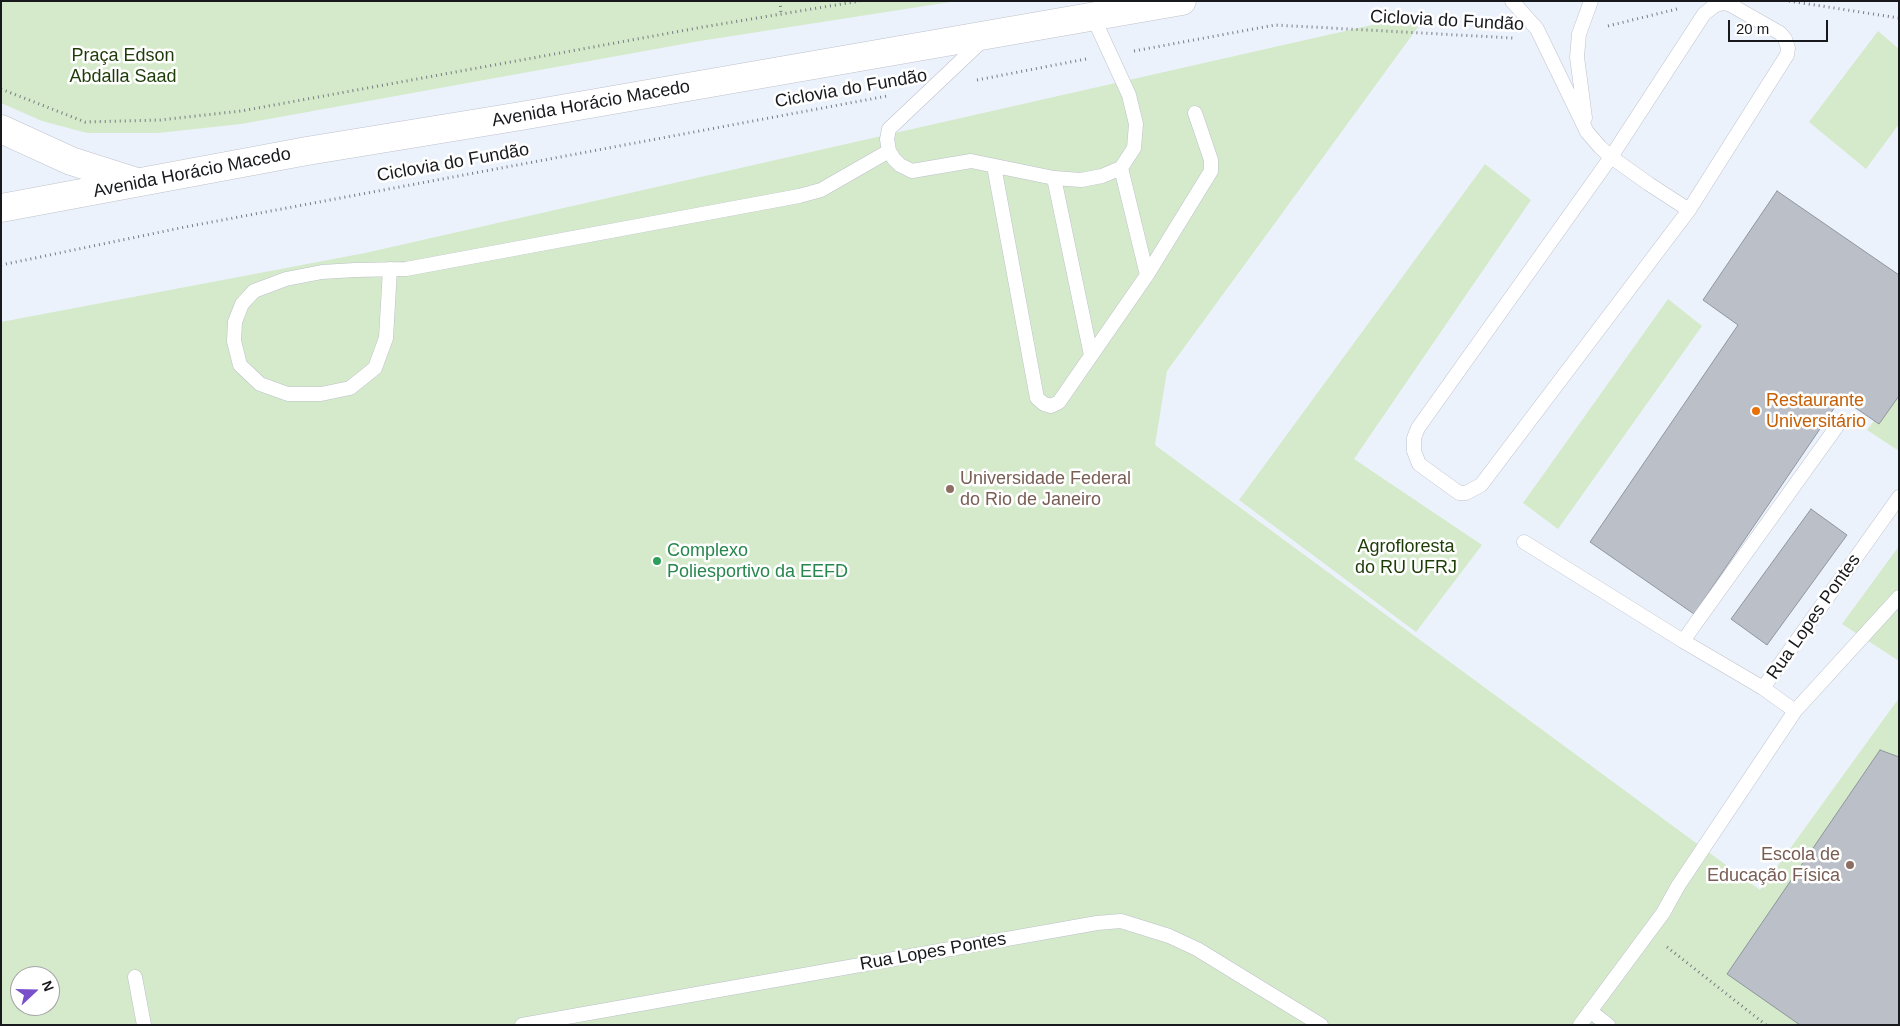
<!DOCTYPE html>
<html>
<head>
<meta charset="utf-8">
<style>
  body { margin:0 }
  #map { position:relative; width:1900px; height:1026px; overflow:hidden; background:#ecf2fc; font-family:Helvetica,sans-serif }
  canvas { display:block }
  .frame { position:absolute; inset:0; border:2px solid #18191d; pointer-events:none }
  .north { position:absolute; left:10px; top:966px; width:50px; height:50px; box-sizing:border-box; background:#fff; border:1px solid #a3a3a5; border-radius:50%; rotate:69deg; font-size:14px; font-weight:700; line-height:20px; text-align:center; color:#18191d }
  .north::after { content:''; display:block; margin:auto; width:18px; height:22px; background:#7850ca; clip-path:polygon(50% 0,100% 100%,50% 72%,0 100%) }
  .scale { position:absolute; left:1728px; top:20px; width:100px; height:22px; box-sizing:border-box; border:2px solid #18191d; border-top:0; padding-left:6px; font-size:15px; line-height:18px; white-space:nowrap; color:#18191d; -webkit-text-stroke:4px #fff; paint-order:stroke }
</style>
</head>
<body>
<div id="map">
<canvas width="1900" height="1026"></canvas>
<div class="frame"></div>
<div class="north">N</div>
<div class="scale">20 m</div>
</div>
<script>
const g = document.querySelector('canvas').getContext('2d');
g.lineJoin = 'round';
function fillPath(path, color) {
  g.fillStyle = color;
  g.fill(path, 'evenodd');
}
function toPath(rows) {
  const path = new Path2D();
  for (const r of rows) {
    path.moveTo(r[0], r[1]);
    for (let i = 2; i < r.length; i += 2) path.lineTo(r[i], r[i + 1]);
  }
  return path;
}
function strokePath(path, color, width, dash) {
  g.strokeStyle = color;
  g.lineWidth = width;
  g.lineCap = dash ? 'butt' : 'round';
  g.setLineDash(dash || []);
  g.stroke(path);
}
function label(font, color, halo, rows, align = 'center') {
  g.font = font + ' Helvetica,sans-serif';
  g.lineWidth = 5;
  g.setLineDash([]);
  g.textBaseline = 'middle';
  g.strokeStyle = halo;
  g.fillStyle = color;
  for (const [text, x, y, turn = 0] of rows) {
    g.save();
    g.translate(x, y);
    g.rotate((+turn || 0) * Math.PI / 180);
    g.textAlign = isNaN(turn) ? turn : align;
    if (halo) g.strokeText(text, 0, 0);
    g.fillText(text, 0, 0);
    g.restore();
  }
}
fillPath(toPath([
  [1,1,957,1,700,41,241,124,158,133,87,133,42,121,1,103],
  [1429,12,1167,371,1155,445,1760,890,1899,698,1899,1025,1,1025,1,322,365,253],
  [20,976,50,976,50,1006,20,1006],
  [1878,31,1899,49,1899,124,1866,169,1809,122],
  [1485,164,1531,200,1354,459,1482,545,1416,632,1239,500],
  [1668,299,1702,326,1558,529,1523,503],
  [1899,388,1899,451,1867,430],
  [1899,546,1899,661,1842,624]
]), '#d4eaca');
const building = toPath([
  [1777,191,1899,275,1899,396,1879,424,1841,398,1694,614,1590,542,1738,325,1703,300,1777,191],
  [1811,509,1847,535,1767,645,1731,619,1811,509],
  [1880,750,1899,757,1899,1025,1800,1025,1727,974,1880,750]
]);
fillPath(building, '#babfc8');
strokePath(building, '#90959e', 1);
const service = toPath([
  [1512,1,1537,29,1587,132,1600,147,1611,157,1649,184,1689,210],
  [1722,3,1729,4,1780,33,1785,39,1788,48,1787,55,1689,210,1481,485,1466,493,1459,493,1419,464,1414,451,1414,438,1418,428,1611,157,1704,14,1714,6,1722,3],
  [984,39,889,129,887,139,889,151,894,159,900,165,912,171,971,161,1054,178,1081,180,1102,176,1121,168,1134,148,1136,124,1129,95,1093,17],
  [1585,118,1577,57,1579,34,1591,1],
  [994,166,1037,398,1044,404,1051,406,1059,402,1147,275,1211,171,1211,160,1195,113],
  [1121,168,1147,275],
  [1054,178,1091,355],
  [390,269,386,338,375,368,350,388,321,394,288,394,260,384,240,365,234,341,235,322,242,304,254,291,286,279,322,272,355,270,406,269,799,196,821,190,889,151],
  [1524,542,1683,641,1763,688,1795,711],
  [1683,641,1840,422],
  [1763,688,1899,497],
  [135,977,144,1025],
  [1590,1011,1608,1025],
  [522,1025,1097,923,1121,921,1169,936,1197,949,1321,1025],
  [1580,1025,1663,913,1678,886,1795,711,1899,597]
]);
const tertiary = toPath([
  [1,129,71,161,137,182],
  [1,208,307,151,521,116,1182,1]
]);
strokePath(service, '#bdc1cb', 15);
strokePath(tertiary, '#bdc1cb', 29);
strokePath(toPath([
  [780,1,781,14],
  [1789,1,1899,18],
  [1608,26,1677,9],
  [1134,51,1275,25,1513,38],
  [977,80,1086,59],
  [1,89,85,122,160,120,241,111,703,27,860,1],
  [1,265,185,227,887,96],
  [1667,947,1766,1025]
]), '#787b82', 3, [1, 4]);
strokePath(service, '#fff', 14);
strokePath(tertiary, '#fff', 28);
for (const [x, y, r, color] of [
  [1756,411,5,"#e8710a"],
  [950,489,5,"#8d6e63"],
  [657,561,5,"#2e9e5b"],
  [1850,865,5,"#8d6e63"]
]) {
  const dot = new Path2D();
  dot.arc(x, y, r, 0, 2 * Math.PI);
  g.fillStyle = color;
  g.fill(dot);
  strokePath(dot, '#fff', 2);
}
label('18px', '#18191d', '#fff', [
  ["Ciclovia do Fundão",1447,21,3],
  ["Ciclovia do Fundão",851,89,-10],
  ["Avenida Horácio Macedo",591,104,-10],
  ["Ciclovia do Fundão",453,163,-10],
  ["Avenida Horácio Macedo",192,173,-11],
  ["Rua Lopes Pontes",1814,617,-55],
  ["Rua Lopes Pontes",933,952,-10]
]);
label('18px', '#1e3c08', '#fff', [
  ["Praça Edson",123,56],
  ["Abdalla Saad",123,77],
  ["Agrofloresta",1406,547],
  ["do RU UFRJ",1406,568]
]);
label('18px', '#c56008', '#fff', [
  ["Restaurante",1766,401],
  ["Universitário",1766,422]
], 'left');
label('18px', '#785e54', '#fff', [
  ["Universidade Federal",960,479],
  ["do Rio de Janeiro",960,500],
  ["Escola de",1840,855,"right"],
  ["Educação Física",1840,876,"right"]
], 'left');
label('18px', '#27864d', '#fff', [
  ["Complexo",667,551],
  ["Poliesportivo da EEFD",667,572]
], 'left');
</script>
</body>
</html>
